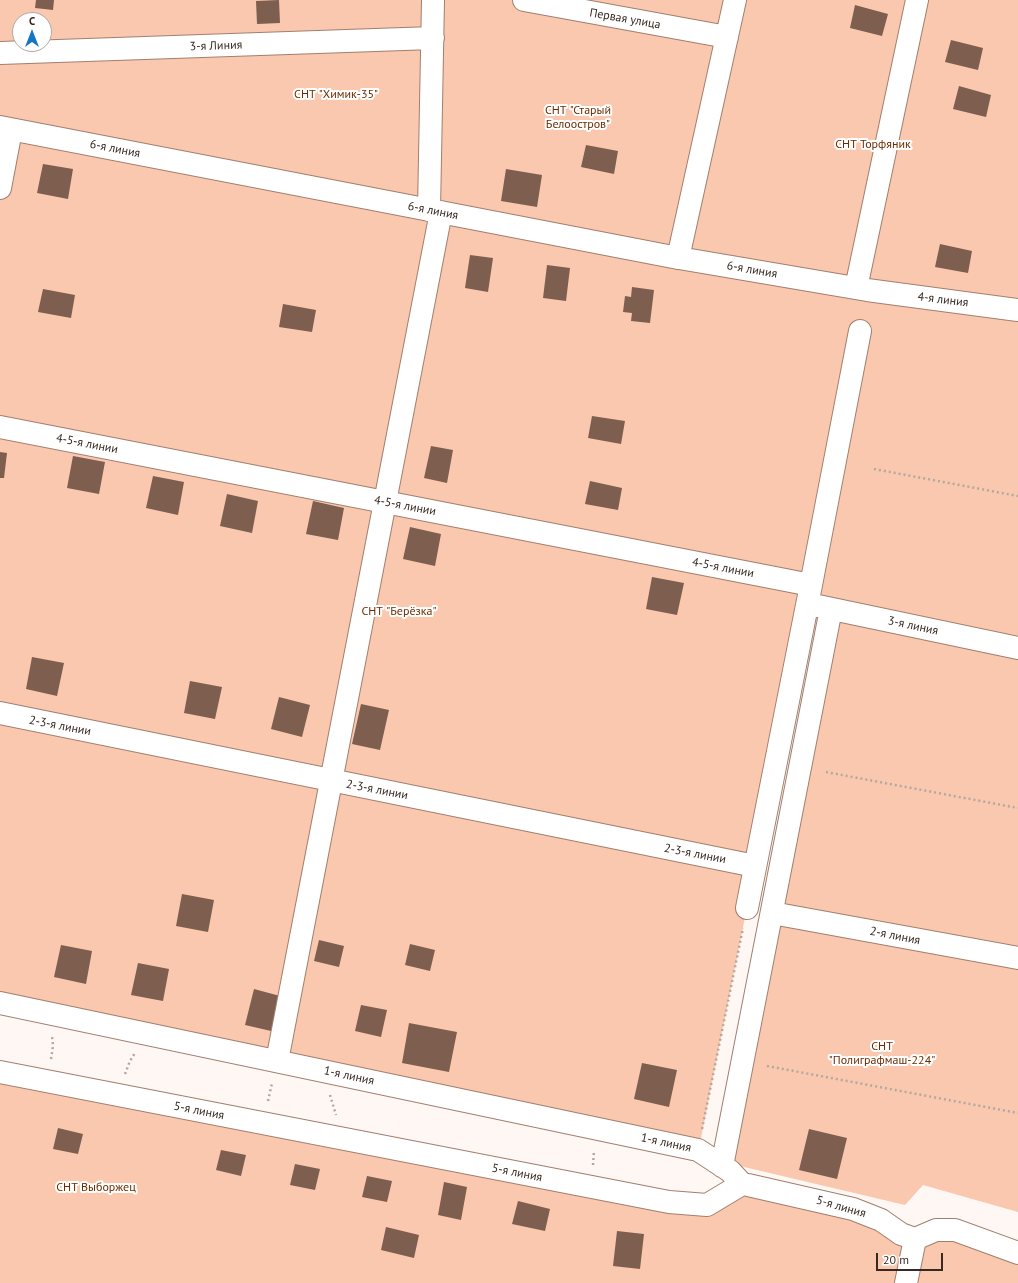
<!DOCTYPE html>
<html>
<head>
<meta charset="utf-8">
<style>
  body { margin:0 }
  #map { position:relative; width:1018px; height:1283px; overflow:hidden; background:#fff7f3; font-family:"PT Sans",sans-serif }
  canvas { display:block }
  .north { position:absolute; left:12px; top:12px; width:40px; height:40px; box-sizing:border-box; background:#fff; border:1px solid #afa9a6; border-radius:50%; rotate:0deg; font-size:11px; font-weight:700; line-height:16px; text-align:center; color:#372921 }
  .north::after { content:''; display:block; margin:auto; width:14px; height:18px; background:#1576c2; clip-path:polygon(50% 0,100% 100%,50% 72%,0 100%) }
  .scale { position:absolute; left:876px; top:1253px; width:67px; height:18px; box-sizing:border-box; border:2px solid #372921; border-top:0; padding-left:5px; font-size:12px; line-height:14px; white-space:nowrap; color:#372921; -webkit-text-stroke:3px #fff; paint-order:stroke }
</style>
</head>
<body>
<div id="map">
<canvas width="1018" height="1283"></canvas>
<div class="north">С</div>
<div class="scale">20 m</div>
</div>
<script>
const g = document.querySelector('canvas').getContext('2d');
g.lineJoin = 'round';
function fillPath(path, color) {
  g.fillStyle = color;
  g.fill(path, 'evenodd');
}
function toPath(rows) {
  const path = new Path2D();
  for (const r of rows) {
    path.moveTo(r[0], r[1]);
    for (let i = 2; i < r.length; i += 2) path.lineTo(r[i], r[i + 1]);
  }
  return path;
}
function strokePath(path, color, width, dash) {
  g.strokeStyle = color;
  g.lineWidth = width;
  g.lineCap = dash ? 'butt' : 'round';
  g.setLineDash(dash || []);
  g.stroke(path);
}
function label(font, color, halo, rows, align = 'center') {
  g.font = font + ' "PT Sans",sans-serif';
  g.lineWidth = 4;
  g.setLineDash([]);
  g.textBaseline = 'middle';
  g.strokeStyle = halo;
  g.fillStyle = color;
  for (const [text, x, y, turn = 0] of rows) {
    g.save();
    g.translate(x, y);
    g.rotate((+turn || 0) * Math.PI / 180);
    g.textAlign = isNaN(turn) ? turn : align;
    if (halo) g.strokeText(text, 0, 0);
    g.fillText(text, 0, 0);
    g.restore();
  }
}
fillPath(toPath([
  [0,0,1018,0,1018,1212,923,1185,905,1205,723,1162,834,609,808,601,700,1143,0,1003],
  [20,20,44,20,44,44,20,44],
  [0,1072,707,1205,748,1185,901,1234,945,1230,1018,1253,1018,1283,0,1283]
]), '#fac8ae');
fillPath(toPath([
  [36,0,54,0,53,10,35,8],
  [279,0,280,23,257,24,256,1],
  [855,5,888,14,882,36,850,28],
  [951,40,983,48,978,70,945,62],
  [959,86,991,95,986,117,953,109],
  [586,145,618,151,614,174,581,167],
  [43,164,73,169,68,199,37,193],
  [506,169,542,175,537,207,501,201],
  [940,244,972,251,968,273,935,267],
  [470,255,493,258,488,292,465,288],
  [547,265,570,268,566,301,543,298],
  [632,287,654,290,650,323,631,321,632,313,623,312,625,296,631,297],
  [43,289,75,295,71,318,38,312],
  [283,304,316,310,312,332,279,327],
  [592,416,625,421,621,444,588,438],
  [431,446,453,450,447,483,424,478],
  [0,452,7,453,4,478,0,478],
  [73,456,105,462,99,494,67,488],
  [153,476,184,482,178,515,146,508],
  [590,481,622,488,618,510,585,504],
  [227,494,258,501,252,533,220,526],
  [313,501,344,508,338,540,306,534],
  [410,527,441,534,435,566,403,559],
  [652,577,684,583,677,615,646,609],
  [32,657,64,663,57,696,26,689],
  [190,681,222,687,215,719,184,713],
  [279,697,310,705,302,737,271,729],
  [361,704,389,710,380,750,352,744],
  [182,894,214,900,208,932,176,926],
  [319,940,344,946,339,967,314,961],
  [410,944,435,950,430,971,405,965],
  [61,945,92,951,86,984,54,977],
  [138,963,169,969,163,1001,131,995],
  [254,989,280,996,271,1031,245,1025],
  [361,1005,387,1010,381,1037,355,1031],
  [409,1023,457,1032,449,1072,402,1063],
  [642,1063,677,1070,669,1107,634,1099],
  [58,1128,83,1134,78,1154,53,1149],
  [809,1129,847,1138,837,1179,799,1170],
  [221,1150,246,1155,241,1176,216,1170],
  [295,1164,320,1169,315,1190,290,1185],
  [367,1176,392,1181,387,1202,362,1197],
  [444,1182,467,1187,461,1220,438,1215],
  [518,1201,550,1209,545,1231,512,1224],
  [386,1227,419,1235,414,1258,381,1250],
  [617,1231,644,1234,640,1269,613,1266]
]), '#7e5e4e');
const street = toPath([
  [524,0,727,37],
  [0,53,433,38],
  [0,127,673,257,867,290,1018,310],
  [0,188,11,130],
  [429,210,433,0],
  [678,258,735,0],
  [856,288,917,0],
  [0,427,811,585],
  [818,606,1018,648],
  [0,713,755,866],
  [747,908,811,585,860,331],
  [772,913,1018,958],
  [0,1003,698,1150,730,1171,742,1184],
  [277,1061,441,212],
  [0,1072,669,1202,707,1205,742,1184,748,1185,853,1209,881,1220,901,1234,915,1239,936,1230,955,1230,1018,1253],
  [722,1166,831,609],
  [906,1283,915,1239]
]);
strokePath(street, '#a17f6e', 24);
strokePath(toPath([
  [874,469,1018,496],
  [826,772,1018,808],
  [51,1059,53,1046,52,1036],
  [767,1066,1018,1113],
  [125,1074,130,1061,135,1053],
  [330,1095,336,1115],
  [268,1101,272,1083],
  [702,1129,743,928],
  [593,1165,594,1150]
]), '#b2a8a2', 2.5, [2, 3]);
strokePath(street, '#fff', 22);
label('12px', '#372921', '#fff', [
  ["Первая улица",625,19,10],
  ["3-я Линия",216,46,-2],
  ["6-я линия",115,149,11],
  ["6-я линия",433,211,11],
  ["6-я линия",752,270,10],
  ["4-я линия",943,300,7],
  ["4-5-я линии",87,444,11],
  ["4-5-я линии",405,506,11],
  ["4-5-я линии",723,568,11],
  ["3-я линия",913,626,12],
  ["2-3-я линии",60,726,11],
  ["2-3-я линии",377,790,11],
  ["2-3-я линии",695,854,11],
  ["2-я линия",895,936,11],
  ["1-я линия",349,1076,12],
  ["5-я линия",199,1111,11],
  ["1-я линия",666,1143,12],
  ["5-я линия",517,1173,11],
  ["5-я линия",841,1207,16]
]);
label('12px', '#6b2c00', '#fff', [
  ["СНТ \"Химик-35\"",336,95],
  ["СНТ \"Старый",578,111],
  ["Белоостров\"",578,125],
  ["СНТ Торфяник",873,145],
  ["СНТ \"Берёзка\"",399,612],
  ["СНТ",882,1047],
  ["\"Полиграфмаш-224\"",882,1061],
  ["СНТ Выборжец",96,1188]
]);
</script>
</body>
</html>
